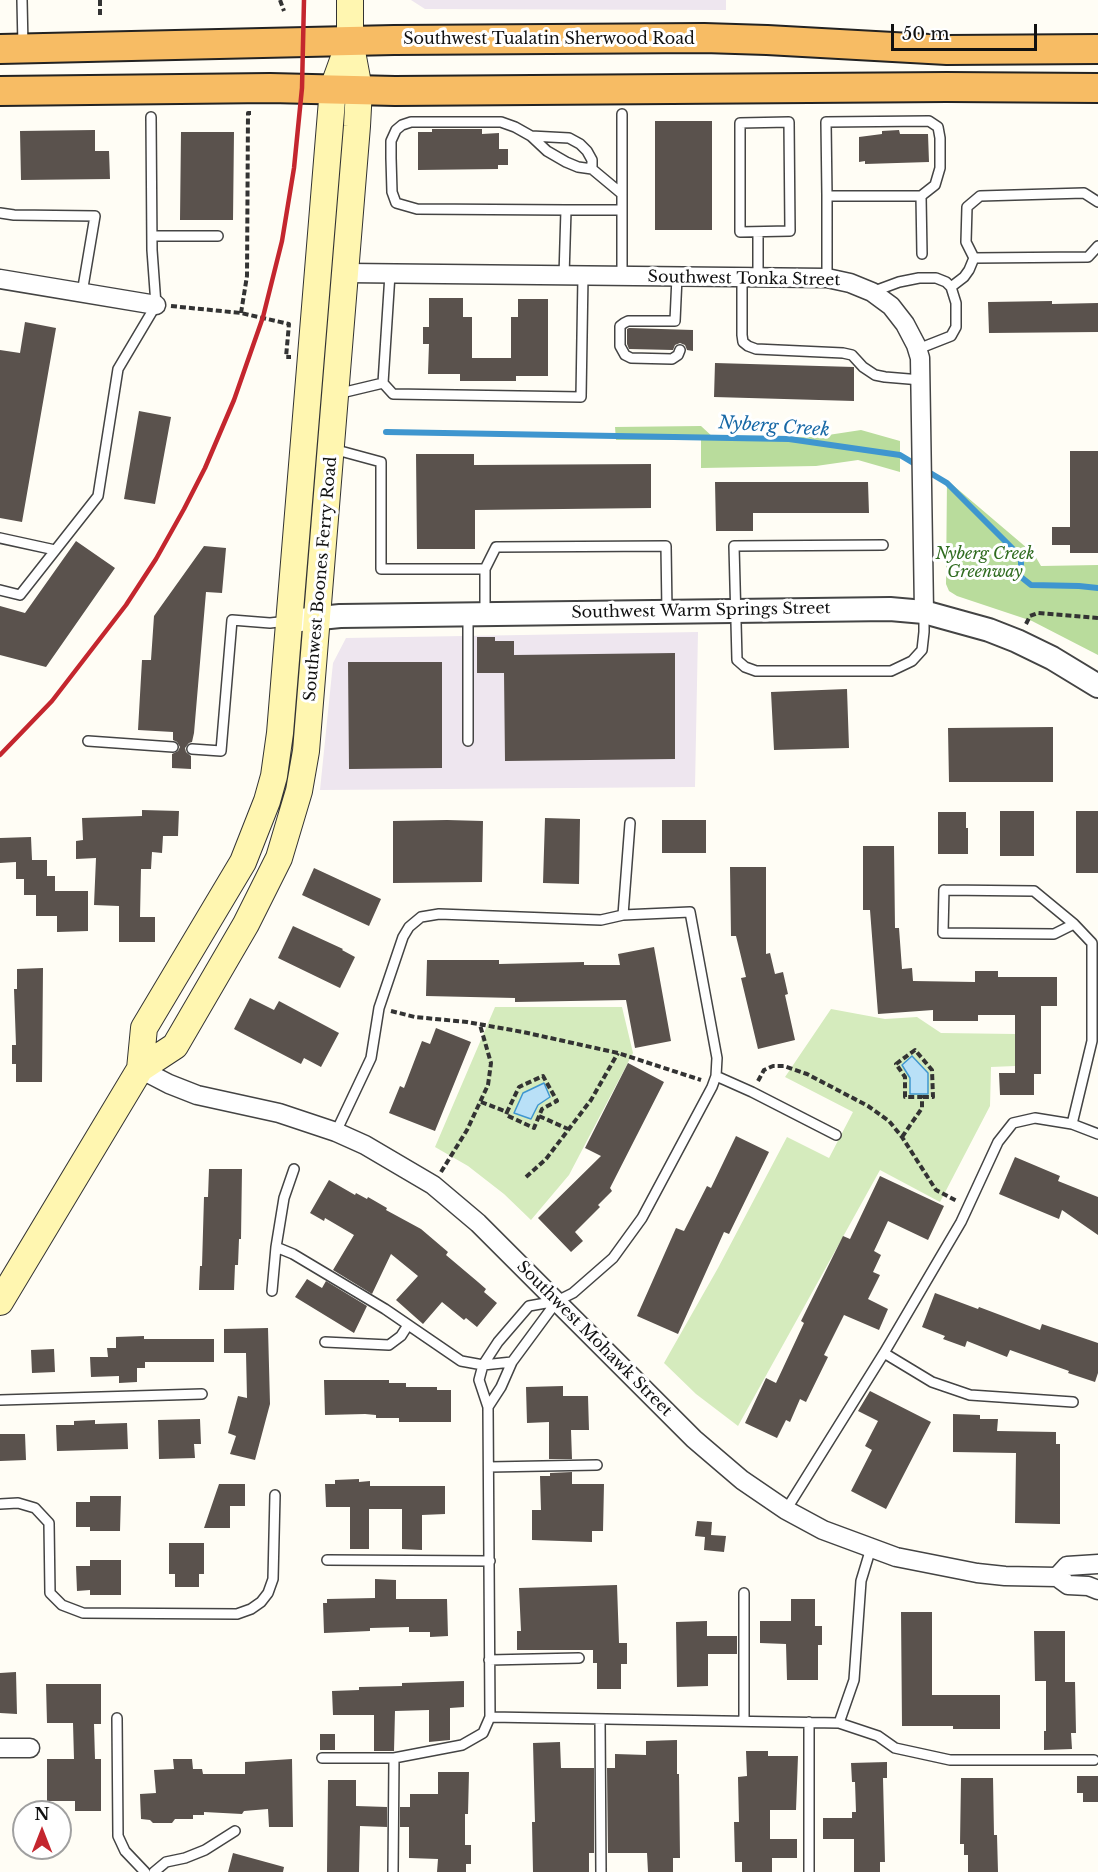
<!DOCTYPE html>
<html>
<head>
<meta charset="utf-8">
<style>
  body { margin:0 }
  #map { position:relative; width:1098px; height:1872px; overflow:hidden; background:#fffdf5; font-family:"Libre Baskerville",serif }
  canvas { display:block }
  .north { position:absolute; left:12px; top:1800px; width:60px; height:60px; box-sizing:border-box; background:#fff; border:2px solid #a0a0a0; border-radius:50%; rotate:0deg; font-size:16px; font-weight:700; line-height:24px; text-align:center; color:#111 }
  .north::after { content:''; display:block; margin:auto; width:21px; height:27px; background:#c4262e; clip-path:polygon(50% 0,100% 100%,50% 72%,0 100%) }
  .scale { position:absolute; left:891px; top:24px; width:146px; height:27px; box-sizing:border-box; border:3px solid #111; border-top:0; padding-left:8px; font-size:18px; line-height:21px; white-space:nowrap; color:#111; -webkit-text-stroke:4px #fff; paint-order:stroke }
</style>
</head>
<body>
<div id="map">
<canvas width="1098" height="1872"></canvas>
<div class="north">N</div>
<div class="scale">50 m</div>
</div>
<script>
const g = document.querySelector('canvas').getContext('2d');
g.lineJoin = 'round';
function fillPath(path, color) {
  g.fillStyle = color;
  g.fill(path, 'evenodd');
}
function toPath(rows) {
  const path = new Path2D();
  for (const r of rows) {
    path.moveTo(r[0], r[1]);
    for (let i = 2; i < r.length; i += 2) path.lineTo(r[i], r[i + 1]);
  }
  return path;
}
function strokePath(path, color, width, dash) {
  g.strokeStyle = color;
  g.lineWidth = width;
  g.lineCap = dash ? 'butt' : 'round';
  g.setLineDash(dash || []);
  g.stroke(path);
}
function label(font, color, halo, rows, align = 'center') {
  g.font = font + ' "Libre Baskerville",serif';
  g.lineWidth = 6;
  g.setLineDash([]);
  g.textBaseline = 'middle';
  g.strokeStyle = halo;
  g.fillStyle = color;
  for (const [text, x, y, turn = 0] of rows) {
    g.save();
    g.translate(x, y);
    g.rotate((+turn || 0) * Math.PI / 180);
    g.textAlign = isNaN(turn) ? turn : align;
    if (halo) g.strokeText(text, 0, 0);
    g.fillText(text, 0, 0);
    g.restore();
  }
}
fillPath(toPath([
  [411,0,726,0,726,10,425,9],
  [698,632,695,787,320,790,333,663,346,638]
]), '#eee6ef');
fillPath(toPath([
  [495,1007,622,1007,633,1053,569,1175,531,1220,504,1194,468,1166,435,1147],
  [831,1009,885,1019,917,1017,941,1033,1015,1034,1015,1066,991,1067,990,1106,940,1202,880,1170,738,1426,696,1394,664,1363,718,1268,787,1137,829,1158,853,1112,785,1077]
]), '#d5ebbd');
fillPath(toPath([
  [701,426,714,438,815,437,861,430,900,441,900,472,858,460,816,466,701,468,701,440,616,440,615,427],
  [947,480,1034,554,1041,566,1098,565,1098,655,1032,621,957,596,949,591,946,584]
]), '#b9dc9c');
const water = toPath([
  [912,1056,928,1073,928,1094,910,1094,910,1078,902,1065,912,1056],
  [544,1083,550,1097,538,1105,531,1119,514,1113,523,1093,544,1083]
]);
fillPath(water, '#b9e0f7');
strokePath(water, '#3f96cf', 1.5);
strokePath(toPath([
  [386,432,789,439,900,455,947,483,1021,557,1021,577,1031,585,1079,586,1098,588]
]), '#3f96cf', 6);
fillPath(toPath([
  [655,121,712,121,712,230,655,230],
  [432,129,482,129,482,134,499,133,499,149,508,149,508,165,498,165,498,169,418,170,418,132,432,132],
  [95,130,95,151,109,151,110,179,21,180,20,131],
  [899,130,900,134,928,134,929,162,865,164,865,161,859,162,859,137,882,134,882,131],
  [181,132,234,132,233,220,180,220],
  [429,298,463,298,463,317,472,317,472,358,511,358,511,317,518,317,518,299,548,299,548,376,516,376,516,381,460,381,460,374,428,374,429,344,423,344,423,327,429,327],
  [1052,301,1052,304,1098,303,1098,332,989,333,988,302],
  [25,322,56,328,22,522,0,518,0,350,20,353],
  [629,328,693,330,693,351,687,350,685,345,680,343,675,345,673,350,629,349,627,344,627,329],
  [715,363,854,367,854,401,714,397],
  [139,411,171,417,155,504,124,499],
  [1070,451,1098,451,1098,553,1070,553,1070,545,1052,545,1052,527,1070,527],
  [416,454,474,454,474,465,651,464,651,508,475,510,475,549,417,549],
  [715,482,868,482,869,513,753,513,753,531,716,531],
  [76,541,115,568,46,667,0,655,0,606,25,613],
  [204,546,226,548,222,593,206,592,194,733,192,742,189,743,185,748,186,752,191,756,191,769,172,768,172,754,178,751,180,747,177,742,173,740,173,732,138,730,142,660,151,660,154,616],
  [477,637,495,637,495,641,514,641,514,655,675,653,675,759,505,761,504,673,477,673],
  [348,662,442,662,442,768,349,769],
  [847,689,849,748,774,750,771,692],
  [1053,727,1053,782,949,782,948,728],
  [142,810,179,811,178,836,163,836,162,853,152,852,151,869,141,869,140,917,155,917,155,942,119,942,119,906,94,905,96,858,76,859,76,841,83,840,82,818,142,816],
  [1000,811,1034,811,1034,856,1000,856],
  [1076,811,1098,811,1098,873,1076,873],
  [938,812,966,812,966,828,968,828,968,854,938,854],
  [545,818,580,819,579,884,543,883],
  [447,820,483,821,482,882,393,883,393,821],
  [662,820,706,820,706,853,662,853],
  [31,837,32,860,47,860,47,876,55,876,55,891,88,891,88,931,57,932,57,916,36,916,36,895,24,895,24,879,16,879,16,862,0,863,0,838],
  [863,846,894,846,895,928,899,928,902,969,912,968,913,981,975,982,975,971,998,971,998,977,1057,977,1057,1006,1041,1006,1041,1074,1034,1074,1034,1095,1000,1095,999,1073,1015,1073,1015,1015,978,1015,978,1021,933,1021,933,1010,878,1014,870,910,863,910],
  [730,867,766,867,766,954,770,953,775,974,783,972,788,994,785,995,795,1040,758,1049,741,978,746,977,736,936,731,936],
  [314,868,381,899,369,926,302,895],
  [293,926,343,949,342,950,355,957,340,988,278,958],
  [654,947,671,1041,635,1048,626,1000,515,1002,515,998,426,996,427,960,499,960,499,964,584,962,584,965,620,965,618,954],
  [43,968,42,1082,16,1082,16,1064,12,1064,12,1045,16,1045,14,989,17,989,17,969],
  [250,998,274,1010,279,1001,339,1033,321,1067,304,1058,301,1064,234,1029],
  [436,1028,471,1042,435,1131,389,1113,400,1086,404,1088,422,1041,430,1044],
  [628,1063,664,1082,610,1188,612,1191,598,1205,600,1207,575,1232,583,1241,571,1252,538,1218,601,1156,585,1148],
  [736,1136,769,1152,729,1234,724,1232,678,1334,637,1316,676,1228,684,1231,707,1186,711,1188],
  [1015,1157,1060,1176,1058,1181,1098,1197,1098,1235,1062,1210,1059,1219,999,1194],
  [209,1169,242,1169,241,1239,239,1239,238,1265,235,1265,234,1290,199,1290,200,1266,202,1266,204,1197,208,1197],
  [880,1176,944,1206,928,1240,888,1221,874,1251,881,1255,873,1272,880,1275,868,1299,888,1309,879,1330,844,1315,824,1355,828,1357,806,1402,800,1399,790,1422,786,1420,777,1438,745,1423,766,1378,776,1383,804,1323,801,1321,843,1236,850,1239],
  [329,1180,355,1195,356,1193,367,1199,368,1197,387,1208,386,1210,421,1229,448,1252,446,1255,478,1282,486,1289,484,1292,497,1303,477,1327,466,1318,464,1320,442,1302,423,1324,396,1300,418,1276,391,1254,372,1294,333,1270,354,1235,325,1218,324,1221,310,1213],
  [307,1279,322,1288,326,1281,367,1306,354,1333,295,1297],
  [935,1293,978,1309,979,1307,1040,1330,1042,1324,1098,1343,1098,1373,1095,1382,1068,1373,1069,1371,1010,1350,1007,1357,967,1341,965,1347,943,1339,945,1336,922,1327],
  [268,1328,270,1404,255,1460,230,1454,236,1436,228,1433,238,1396,247,1398,246,1353,224,1353,224,1329],
  [144,1336,144,1339,214,1339,214,1362,145,1362,145,1368,137,1368,137,1382,119,1383,119,1376,91,1377,90,1357,108,1357,107,1348,116,1348,116,1337],
  [54,1349,55,1372,32,1373,31,1350],
  [324,1380,389,1380,389,1383,406,1383,406,1387,437,1387,437,1390,451,1390,451,1422,399,1422,399,1418,376,1418,376,1415,365,1414,325,1415],
  [563,1386,563,1396,588,1396,589,1430,571,1430,572,1459,549,1459,549,1422,527,1423,526,1387],
  [870,1391,931,1422,886,1509,851,1491,872,1450,865,1446,878,1421,858,1411],
  [953,1414,980,1415,980,1419,998,1419,997,1431,1056,1432,1056,1444,1060,1444,1060,1524,1015,1523,1016,1453,953,1452],
  [200,1419,201,1444,194,1444,195,1458,159,1459,158,1420],
  [95,1420,95,1424,127,1423,128,1449,57,1451,56,1425,74,1425,74,1421],
  [0,1434,25,1434,26,1460,0,1461],
  [572,1472,572,1484,604,1484,603,1531,592,1531,592,1542,532,1540,532,1510,541,1510,540,1476,550,1476,550,1473],
  [359,1479,359,1482,370,1481,370,1486,445,1486,445,1514,422,1515,422,1550,402,1549,402,1509,369,1509,369,1549,350,1549,350,1507,326,1507,325,1484,335,1484,335,1480],
  [219,1484,245,1484,245,1506,230,1506,230,1528,204,1528],
  [90,1496,121,1496,120,1531,90,1531,90,1527,76,1527,76,1502,90,1502],
  [697,1521,712,1522,711,1535,726,1536,724,1552,704,1550,705,1537,695,1536],
  [169,1543,204,1543,204,1574,199,1574,199,1587,175,1587,175,1574,169,1574],
  [90,1560,121,1560,121,1595,90,1595,90,1590,77,1591,76,1566,90,1566],
  [375,1579,396,1580,396,1599,447,1599,448,1636,430,1637,430,1632,409,1632,409,1627,370,1628,370,1631,324,1633,323,1603,327,1603,327,1599,375,1598],
  [617,1585,619,1643,627,1643,627,1664,621,1664,621,1689,597,1689,597,1663,593,1663,593,1650,517,1650,517,1631,521,1631,519,1588],
  [791,1599,815,1599,815,1626,822,1626,822,1645,818,1645,818,1680,787,1680,786,1644,760,1643,760,1621,791,1621],
  [901,1612,932,1612,932,1695,1000,1695,1000,1729,953,1729,953,1726,902,1726],
  [707,1621,707,1636,737,1636,737,1654,708,1654,708,1686,677,1687,676,1622],
  [1034,1631,1065,1631,1065,1682,1075,1682,1076,1733,1071,1733,1072,1749,1044,1750,1044,1731,1046,1731,1046,1681,1035,1681],
  [16,1672,17,1714,0,1713,0,1673],
  [464,1681,464,1707,450,1708,450,1740,429,1742,429,1710,395,1711,394,1751,374,1751,374,1715,333,1715,332,1691,359,1690,359,1687,402,1686,402,1683],
  [46,1684,101,1684,101,1724,94,1724,95,1759,101,1759,101,1811,75,1811,75,1801,47,1801,47,1759,74,1759,73,1723,47,1723],
  [320,1734,335,1734,335,1750,320,1750],
  [677,1740,677,1774,679,1774,680,1858,673,1858,673,1872,648,1872,647,1853,608,1853,607,1768,615,1768,615,1754,646,1755,646,1741],
  [560,1742,561,1768,594,1768,594,1853,589,1853,589,1872,533,1872,532,1822,535,1822,533,1743],
  [746,1751,768,1751,768,1756,798,1756,796,1810,770,1810,770,1839,797,1839,797,1858,772,1858,772,1872,742,1872,742,1862,735,1862,734,1822,739,1822,738,1777,747,1776],
  [173,1759,192,1759,193,1769,202,1769,203,1774,245,1774,245,1762,292,1759,293,1827,269,1827,268,1809,244,1811,242,1814,204,1812,204,1815,193,1815,193,1819,175,1819,172,1823,153,1823,150,1820,141,1819,140,1794,156,1793,154,1770,174,1769],
  [887,1762,887,1778,883,1778,885,1862,880,1862,880,1872,854,1872,854,1839,823,1839,823,1818,852,1818,852,1812,856,1812,855,1782,852,1782,851,1763],
  [438,1772,469,1772,468,1814,465,1814,465,1845,471,1845,471,1864,466,1864,466,1872,437,1872,438,1859,409,1858,409,1827,400,1827,400,1807,410,1807,410,1794,438,1794],
  [1077,1776,1098,1776,1098,1802,1083,1802,1083,1793,1077,1793],
  [961,1778,993,1778,994,1835,997,1835,998,1872,968,1872,968,1855,964,1855,964,1844,960,1844],
  [328,1780,356,1780,356,1806,387,1807,387,1827,360,1826,359,1872,327,1872],
  [233,1853,284,1867,283,1872,228,1872]
]), '#5a524d');
const service = toPath([
  [22,0,23,46],
  [789,122,790,231,740,232,740,123,789,122],
  [531,136,547,151,566,162,578,167,592,169],
  [827,196,921,196,935,185,940,168,940,138,938,127,929,121,826,122,827,196,827,278],
  [921,196,922,254],
  [566,210,622,210],
  [0,213,14,215,95,216,82,293],
  [758,232,758,278],
  [152,236,218,236],
  [974,258,1088,257,1098,246],
  [390,274,383,383,393,394,581,397,583,276],
  [564,276,566,210,417,209,396,203,392,192,391,158,391,141,396,130,402,125,411,122,501,122,515,127,531,136,569,138,580,144,587,151,592,160,592,169,622,194],
  [622,276,622,114],
  [677,277,675,321,628,321,624,323,620,326,620,346,625,355,631,358,672,359,678,355,680,350],
  [742,277,742,335,743,342,748,346,756,349,843,353,852,355,863,367,875,375,885,377,921,380],
  [951,287,964,277,969,270,974,258,966,242,967,207,980,196,1084,193,1098,202],
  [872,292,899,282,919,278,936,278,946,282,951,287,956,303,956,327,951,336,918,349],
  [337,394,383,383],
  [333,449,381,462,381,569,485,569],
  [0,538,55,550],
  [883,545,734,546,737,660,745,667,756,671,891,671,912,661,922,650,924,632,924,613],
  [0,590,20,595,98,496,118,369,156,305,152,250,151,117],
  [485,613,485,569,496,547,666,546,667,611],
  [468,614,468,741],
  [88,741,173,747],
  [192,749,221,751,232,620,270,623,288,621],
  [944,890,1034,891,1074,924,1054,934,943,933,944,890],
  [623,915,630,823],
  [716,1076,752,1092,836,1135],
  [1072,1124,1092,1041,1092,943,1074,924],
  [276,1247,293,1254,385,1309,461,1361,483,1365,512,1362],
  [272,1291,276,1247,284,1198,294,1169],
  [325,1342,389,1345,401,1336,408,1325],
  [884,1353,932,1382,970,1395,1073,1402],
  [0,1400,202,1394],
  [488,1407,501,1387,512,1362,557,1301],
  [489,1467,597,1465],
  [0,1504,18,1503,35,1508,49,1523,50,1593,62,1605,83,1613,237,1614,251,1609,261,1602,268,1593,273,1579,275,1495],
  [786,1510,884,1353,961,1222,998,1142,1013,1123,1035,1118,1072,1124,1098,1134],
  [327,1560,490,1561],
  [744,1593,744,1721],
  [489,1660,579,1658],
  [490,1717,839,1723,878,1736,895,1748,950,1760,1094,1760],
  [117,1718,118,1836,125,1851,145,1872],
  [600,1719,601,1872],
  [809,1722,809,1872],
  [839,1723,854,1680,861,1581,871,1548],
  [322,1758,394,1758,462,1745,483,1733,490,1717,488,1407,479,1380,483,1365,498,1342,529,1306,557,1301,573,1293,613,1258,642,1218,712,1087,716,1076,717,1058,690,912,623,915,601,920,439,914,421,917,409,927,403,937,379,1008,371,1058,336,1132],
  [154,1872,166,1862,185,1858,205,1850,235,1831],
  [393,1872,394,1758]
]);
const minor = toPath([
  [347,273,827,278,850,283,872,292,891,306,905,324,916,345,920,358,924,612],
  [0,279,156,305],
  [140,1069,169,1084,197,1095,279,1113,336,1132,365,1145,433,1185,478,1223,694,1439,742,1480,786,1510,823,1530,896,1557,977,1573,1005,1576,1057,1577,1068,1585,1088,1586,1098,1590],
  [1057,1577,1067,1566,1098,1564],
  [0,1748,30,1748]
]);
const tertiary = toPath([
  [300,620,340,616,890,609,924,612,989,630,1017,641,1052,658,1098,686]
]);
const secondary = toPath([
  [140,1069,175,1046,246,924,279,858,299,791,306,751,357,126,359,89,350,41,350,0],
  [0,1302,140,1069,144,1028,243,862,267,801,274,776,280,733,333,88,350,41]
]);
const trunk = toPath([
  [0,49,394,40,704,38,767,40,947,50,1098,49],
  [0,91,270,88,395,91,947,87,1098,88]
]);
strokePath(service, '#444', 12);
strokePath(minor, '#444', 21);
strokePath(tertiary, '#444', 26);
strokePath(secondary, '#333', 28);
strokePath(trunk, '#222', 32);
strokePath(toPath([
  [100,0,100,16],
  [280,0,284,11],
  [171,306,241,313,289,324,286,357,291,357],
  [241,313,247,276,248,113,251,113],
  [1026,624,1030,616,1038,613,1098,618],
  [391,1011,415,1017,467,1022,523,1032,618,1053,701,1080],
  [758,1081,764,1070,773,1066,784,1066,807,1074,868,1106,889,1121,902,1137,936,1190,957,1201],
  [481,1102,507,1112,519,1087,543,1076,557,1101,542,1109,534,1128,506,1115,507,1112],
  [539,1116,568,1129],
  [902,1137,922,1108,922,1097,905,1097,905,1077,896,1064,915,1050,932,1070,933,1097,922,1097],
  [441,1172,467,1130,488,1085,491,1063,480,1025],
  [526,1177,546,1159,591,1100,618,1053]
]), '#333', 4, [6, 3]);
strokePath(service, '#fff', 9);
strokePath(minor, '#fff', 18);
strokePath(tertiary, '#fff', 22);
strokePath(secondary, '#fff6b0', 26);
strokePath(trunk, '#f7bc64', 28);
strokePath(toPath([
  [0,755,52,701,126,605,156,559,184,509,205,468,234,400,263,317,282,241,294,168,302,88,304,0]
]), '#c4262e', 4.5);
label('16px', '#111', '#fff', [
  ["Southwest Tualatin Sherwood Road",549,39],
  ["Southwest Tonka Street",744,279,1],
  ["Southwest Boones Ferry Road",321,579,-85],
  ["Southwest Warm Springs Street",701,611,-1],
  ["Southwest Mohawk Street",594,1339,45]
]);
label('italic 16px', '#2f6b1f', '#fff', [
  ["Nyberg Creek",985,554],
  ["Greenway",985,572]
]);
label('italic 18px', '#1768a6', '#fff', [
  ["Nyberg Creek",774,427,4]
]);
</script>
</body>
</html>
